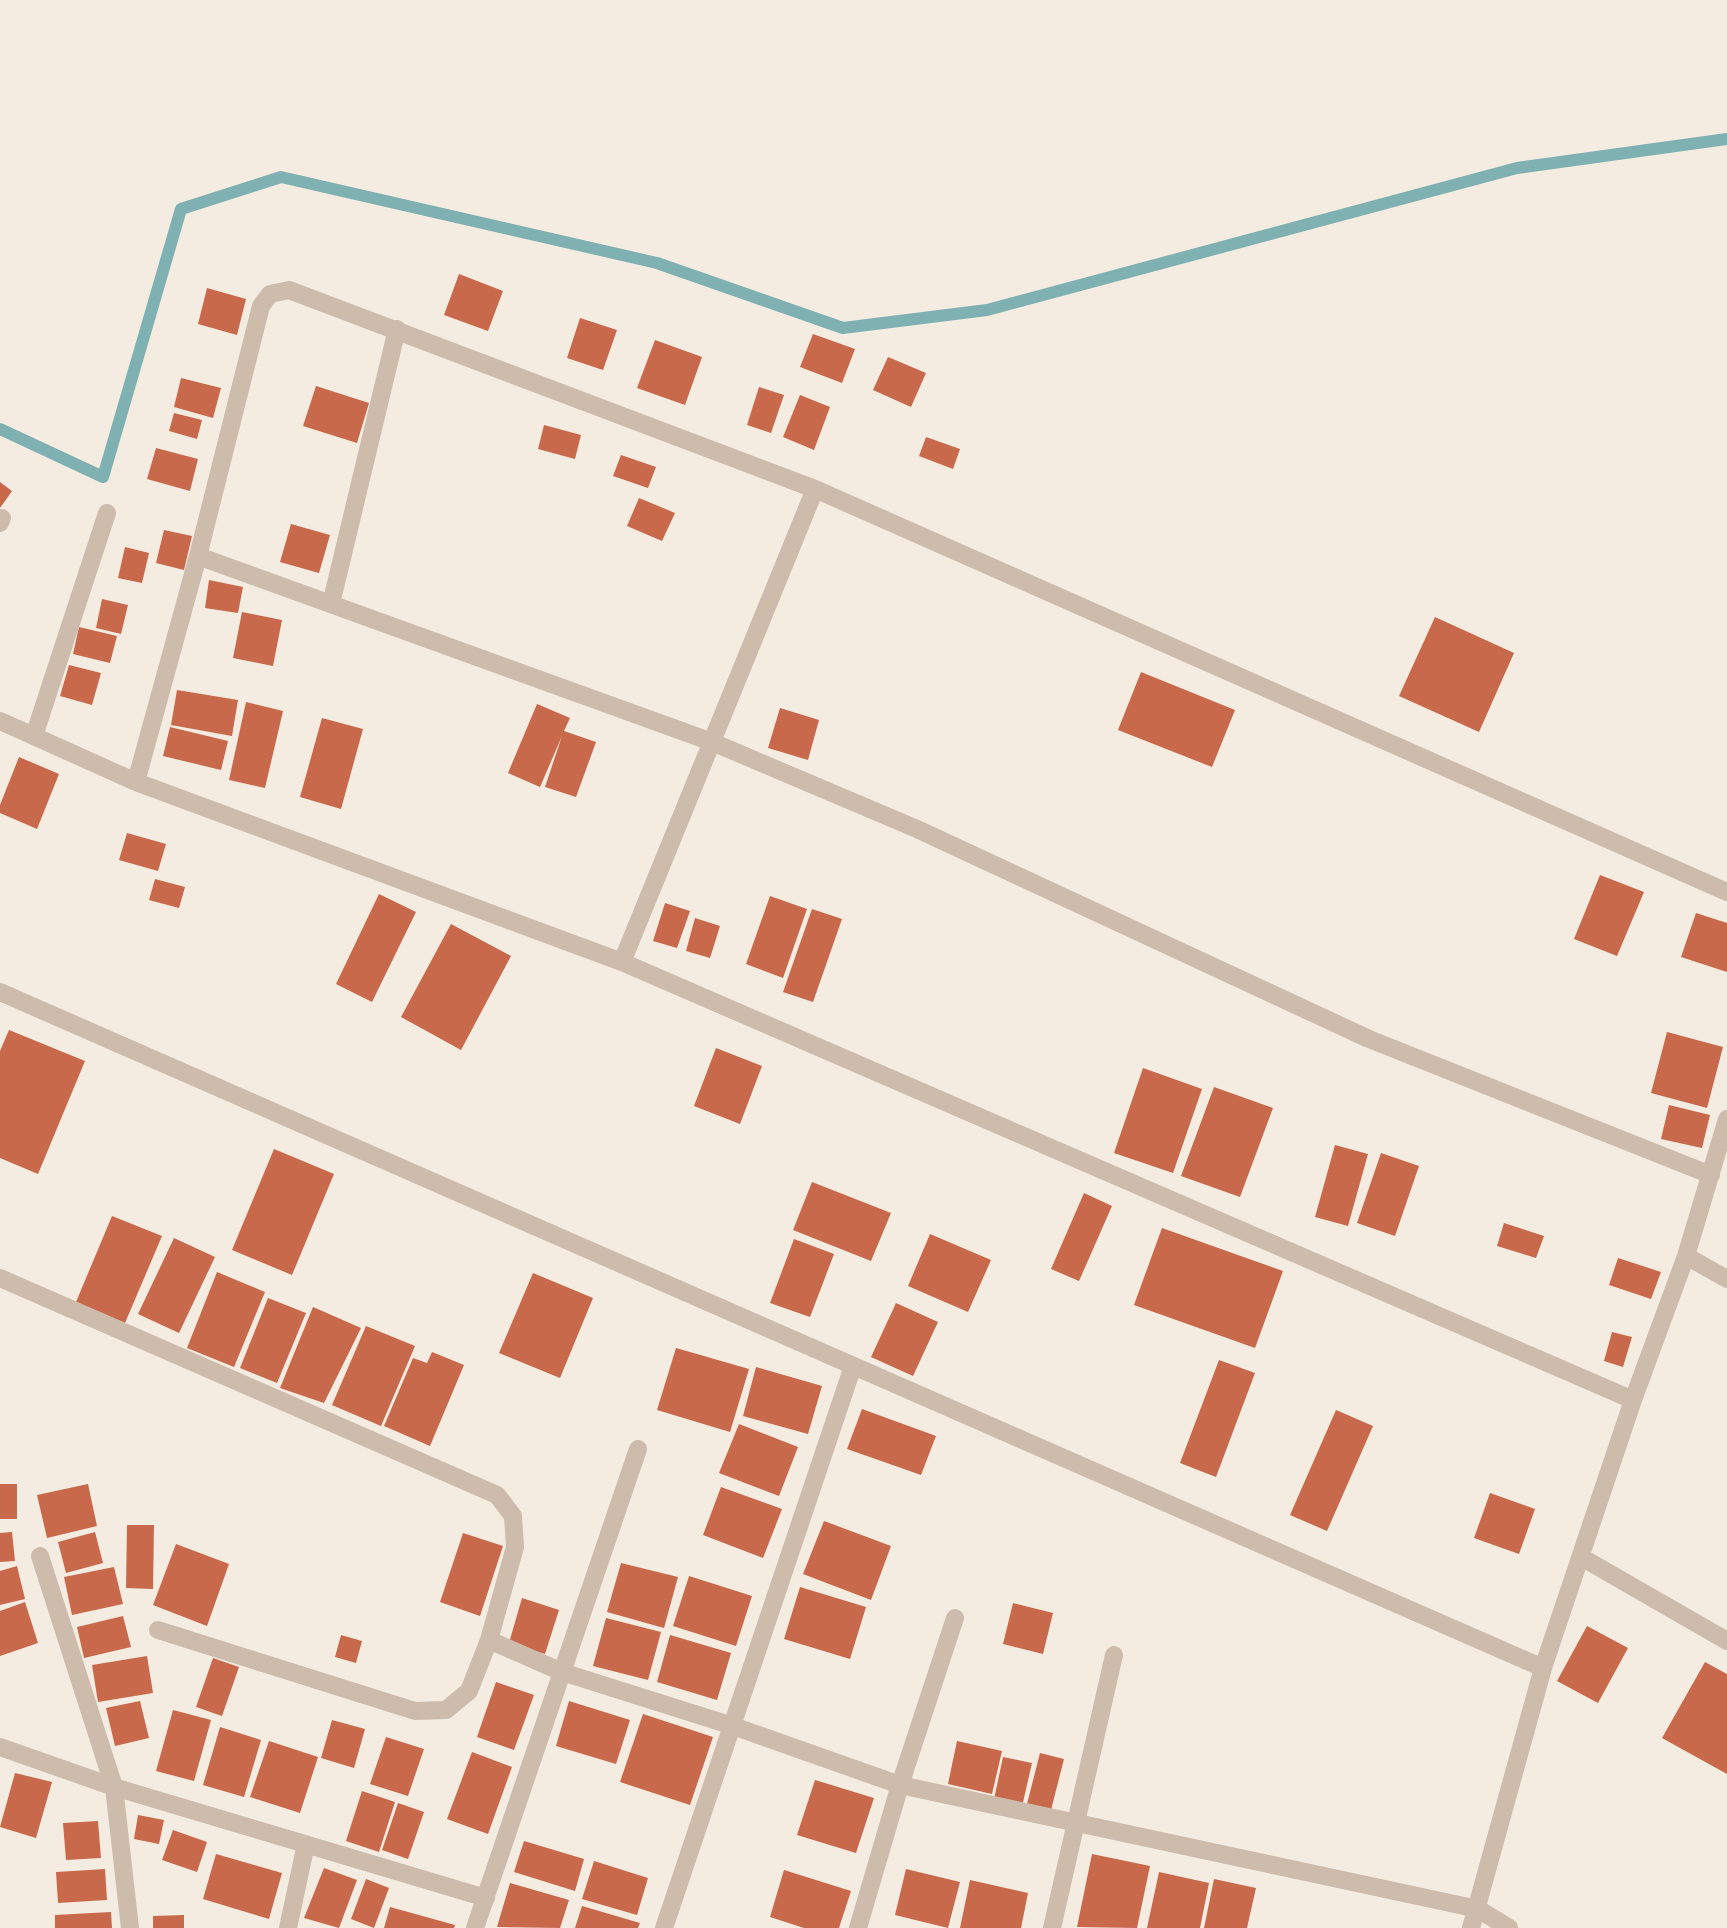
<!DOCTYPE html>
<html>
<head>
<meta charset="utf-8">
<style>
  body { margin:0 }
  canvas { display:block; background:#f4ebe1 }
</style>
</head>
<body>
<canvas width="1727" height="1928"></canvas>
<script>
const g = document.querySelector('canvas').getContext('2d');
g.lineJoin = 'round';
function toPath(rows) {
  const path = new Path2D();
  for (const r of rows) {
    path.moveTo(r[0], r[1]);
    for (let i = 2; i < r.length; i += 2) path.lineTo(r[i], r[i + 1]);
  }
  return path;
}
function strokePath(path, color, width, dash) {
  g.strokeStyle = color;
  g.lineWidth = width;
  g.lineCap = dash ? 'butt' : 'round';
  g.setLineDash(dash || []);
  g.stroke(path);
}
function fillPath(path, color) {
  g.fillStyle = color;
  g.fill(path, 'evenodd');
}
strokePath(toPath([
  [0,429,103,477,181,209,281,177,657,263,843,328,987,310,1517,168,1727,139]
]), '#7fb0b2', 12);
fillPath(toPath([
  [459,274,503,291,488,331,444,315],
  [207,288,246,299,237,335,198,324],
  [580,318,617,330,603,370,567,358],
  [813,334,855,349,842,383,800,367],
  [655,340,702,357,685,405,637,388],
  [888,357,926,373,911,407,873,390],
  [181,378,221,388,213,418,174,407],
  [316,386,369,403,357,443,303,426],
  [759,387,784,395,771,433,747,425],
  [800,395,830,407,814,450,783,437],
  [174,413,202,420,197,439,169,431],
  [544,425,581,435,575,459,538,449],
  [926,437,960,449,953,469,919,456],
  [156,448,198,459,190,491,147,479],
  [621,455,656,467,648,488,613,476],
  [0,482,12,491,0,508],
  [639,498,675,513,662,541,627,526],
  [291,524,330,535,319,573,280,562],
  [164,530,192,536,184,570,156,563],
  [125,547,149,553,142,583,118,578],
  [209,580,243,587,238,613,205,608],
  [102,599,128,605,121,634,96,628],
  [242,612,282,620,273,666,233,658],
  [1435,617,1514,653,1479,732,1399,696],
  [79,627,117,636,110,663,73,654],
  [69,665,101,673,92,705,60,696],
  [1141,672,1235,710,1212,767,1118,730],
  [177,690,238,700,232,736,171,725],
  [246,702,283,711,265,788,229,780],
  [537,704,570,718,564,731,596,742,576,797,545,787,562,736,540,787,508,773],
  [780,708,819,720,808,760,768,748],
  [322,718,363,729,341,809,300,797],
  [170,727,228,741,221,770,163,756],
  [19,757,59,774,37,829,0,813,0,805],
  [127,833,166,844,158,871,119,860],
  [1600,875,1644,892,1617,956,1574,939],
  [155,879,185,887,179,908,149,900],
  [379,894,416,912,372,1002,336,984],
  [770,896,807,909,783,978,746,964],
  [665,903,690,911,677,948,653,941],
  [812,909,842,919,813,1002,783,992],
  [1696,913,1727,923,1727,972,1681,957],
  [695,918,720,926,710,958,686,951],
  [451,924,511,956,461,1050,401,1017],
  [9,1030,85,1061,38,1174,0,1158,0,1051],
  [1667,1032,1723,1047,1707,1108,1651,1093],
  [716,1048,762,1066,740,1124,694,1106],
  [1143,1068,1202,1089,1173,1173,1114,1153],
  [1214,1087,1273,1108,1240,1197,1181,1176],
  [1669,1105,1710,1115,1702,1148,1661,1139],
  [1335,1145,1368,1154,1348,1226,1315,1217],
  [274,1149,334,1174,292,1275,232,1250],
  [1381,1153,1419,1166,1395,1236,1357,1223],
  [812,1182,891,1213,871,1261,793,1230],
  [1084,1193,1112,1206,1079,1281,1051,1269],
  [112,1216,162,1236,125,1323,76,1302],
  [1504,1223,1544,1236,1536,1258,1497,1246],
  [1162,1228,1283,1271,1255,1348,1134,1305],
  [930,1234,991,1260,968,1312,908,1286],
  [174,1238,215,1257,179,1333,138,1314],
  [794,1239,834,1254,810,1317,770,1303],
  [1618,1258,1661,1272,1651,1299,1609,1285],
  [217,1272,265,1292,234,1367,187,1348],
  [533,1273,593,1298,560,1378,499,1353],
  [268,1298,306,1313,277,1383,240,1368],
  [896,1303,938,1322,913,1376,871,1357],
  [313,1307,361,1328,324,1403,280,1388],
  [366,1326,415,1346,381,1426,332,1405],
  [1612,1332,1632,1337,1623,1367,1604,1361],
  [676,1348,749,1369,730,1432,657,1410],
  [432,1352,464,1365,430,1446,384,1426,413,1358,427,1363],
  [1219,1360,1255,1373,1216,1477,1180,1463],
  [756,1367,822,1386,808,1434,743,1416],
  [862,1409,936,1436,921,1475,847,1449],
  [1336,1410,1373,1426,1327,1531,1290,1515],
  [739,1424,798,1447,779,1496,719,1473],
  [0,1484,17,1484,17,1519,0,1519],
  [88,1484,97,1526,47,1538,37,1495],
  [721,1487,782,1509,763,1558,703,1535],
  [1490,1493,1535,1509,1519,1554,1474,1538],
  [824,1521,891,1546,871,1600,803,1574],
  [127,1525,154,1525,153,1589,126,1588],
  [12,1532,15,1561,0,1562,0,1533],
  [95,1532,103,1563,66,1573,58,1542],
  [463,1533,503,1546,480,1616,440,1602],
  [176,1544,229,1564,207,1626,153,1605],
  [621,1563,678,1577,664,1628,607,1612],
  [17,1566,25,1599,0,1605,0,1571],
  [114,1567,123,1604,72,1615,64,1577],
  [689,1576,752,1596,736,1646,673,1626],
  [800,1587,866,1607,850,1659,784,1639],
  [522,1598,559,1610,545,1654,509,1643],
  [25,1602,38,1643,0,1656,0,1611],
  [1013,1603,1053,1613,1043,1654,1003,1644],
  [123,1616,131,1647,84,1658,77,1627],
  [606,1618,661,1632,648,1680,593,1666],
  [1587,1626,1628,1648,1598,1703,1557,1681],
  [341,1635,362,1641,356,1663,335,1657],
  [670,1635,731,1653,717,1700,657,1682],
  [147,1656,153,1693,98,1702,92,1665],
  [213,1658,239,1667,222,1716,196,1707],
  [1705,1662,1727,1674,1727,1774,1662,1738],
  [496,1682,534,1695,514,1750,477,1737],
  [140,1701,149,1738,115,1746,106,1708],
  [569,1701,630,1720,616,1764,556,1746],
  [173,1710,211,1720,194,1781,156,1771],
  [643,1714,713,1737,690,1805,620,1782],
  [332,1720,365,1729,354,1768,321,1758],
  [220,1727,261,1740,244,1797,203,1785],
  [386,1737,424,1749,408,1796,370,1784],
  [269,1741,318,1757,300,1813,250,1797],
  [957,1741,1002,1751,992,1794,948,1784],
  [472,1752,512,1767,488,1834,447,1819],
  [1040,1753,1064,1759,1051,1810,1027,1804],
  [1003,1757,1032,1763,1021,1811,993,1804],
  [15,1773,52,1782,36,1838,0,1827],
  [815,1780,874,1798,856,1853,797,1835],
  [362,1791,395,1802,379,1852,346,1841],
  [398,1803,424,1812,408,1859,382,1850],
  [138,1815,164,1820,159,1844,134,1839],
  [98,1821,101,1858,66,1860,63,1823],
  [173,1830,207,1842,197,1872,162,1860],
  [524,1841,584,1859,575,1891,514,1872],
  [216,1854,282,1873,269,1919,203,1899],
  [1092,1854,1150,1866,1137,1928,1077,1927],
  [594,1861,648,1878,637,1915,582,1899],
  [324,1868,357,1880,339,1928,304,1918],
  [105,1869,107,1900,58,1903,56,1872],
  [906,1869,960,1882,948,1928,895,1915],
  [784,1870,851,1891,839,1928,804,1928,770,1917],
  [1159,1872,1209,1883,1200,1928,1147,1928],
  [366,1879,389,1888,374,1928,351,1919],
  [1214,1879,1256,1888,1247,1928,1204,1928],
  [970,1880,1028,1893,1021,1928,960,1928],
  [510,1883,569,1900,560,1928,497,1927],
  [582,1906,640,1923,638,1928,575,1928],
  [390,1907,455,1925,454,1928,384,1928],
  [111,1912,112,1928,55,1928,55,1915],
  [184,1915,184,1928,153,1928,153,1916]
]), '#c8694b');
strokePath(toPath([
  [0,523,2,518],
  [198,556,712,742,917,829,1369,1039,1711,1175],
  [331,604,397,329],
  [0,721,136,782],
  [34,736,107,513],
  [1727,892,815,489,289,290,270,294,261,306,198,556,136,782,622,962,1633,1400,1686,1256,1727,1279],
  [622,962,815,489],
  [0,992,1543,1668],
  [1686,1256,1727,1119],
  [0,1278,497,1495,513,1516,515,1547,489,1640,469,1691,446,1710,415,1711,158,1630],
  [40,1556,114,1787,486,1898],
  [1581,1557,1727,1641],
  [489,1640,562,1672,733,1726,900,1785,1478,1909,1509,1928],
  [0,1747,114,1787,130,1928],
  [288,1928,306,1844],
  [475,1928,638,1449],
  [664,1928,853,1366],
  [858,1928,900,1785,955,1618],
  [1052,1928,1114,1655],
  [1471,1928,1543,1668,1633,1400]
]), '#cdbbac', 18);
</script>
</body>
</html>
